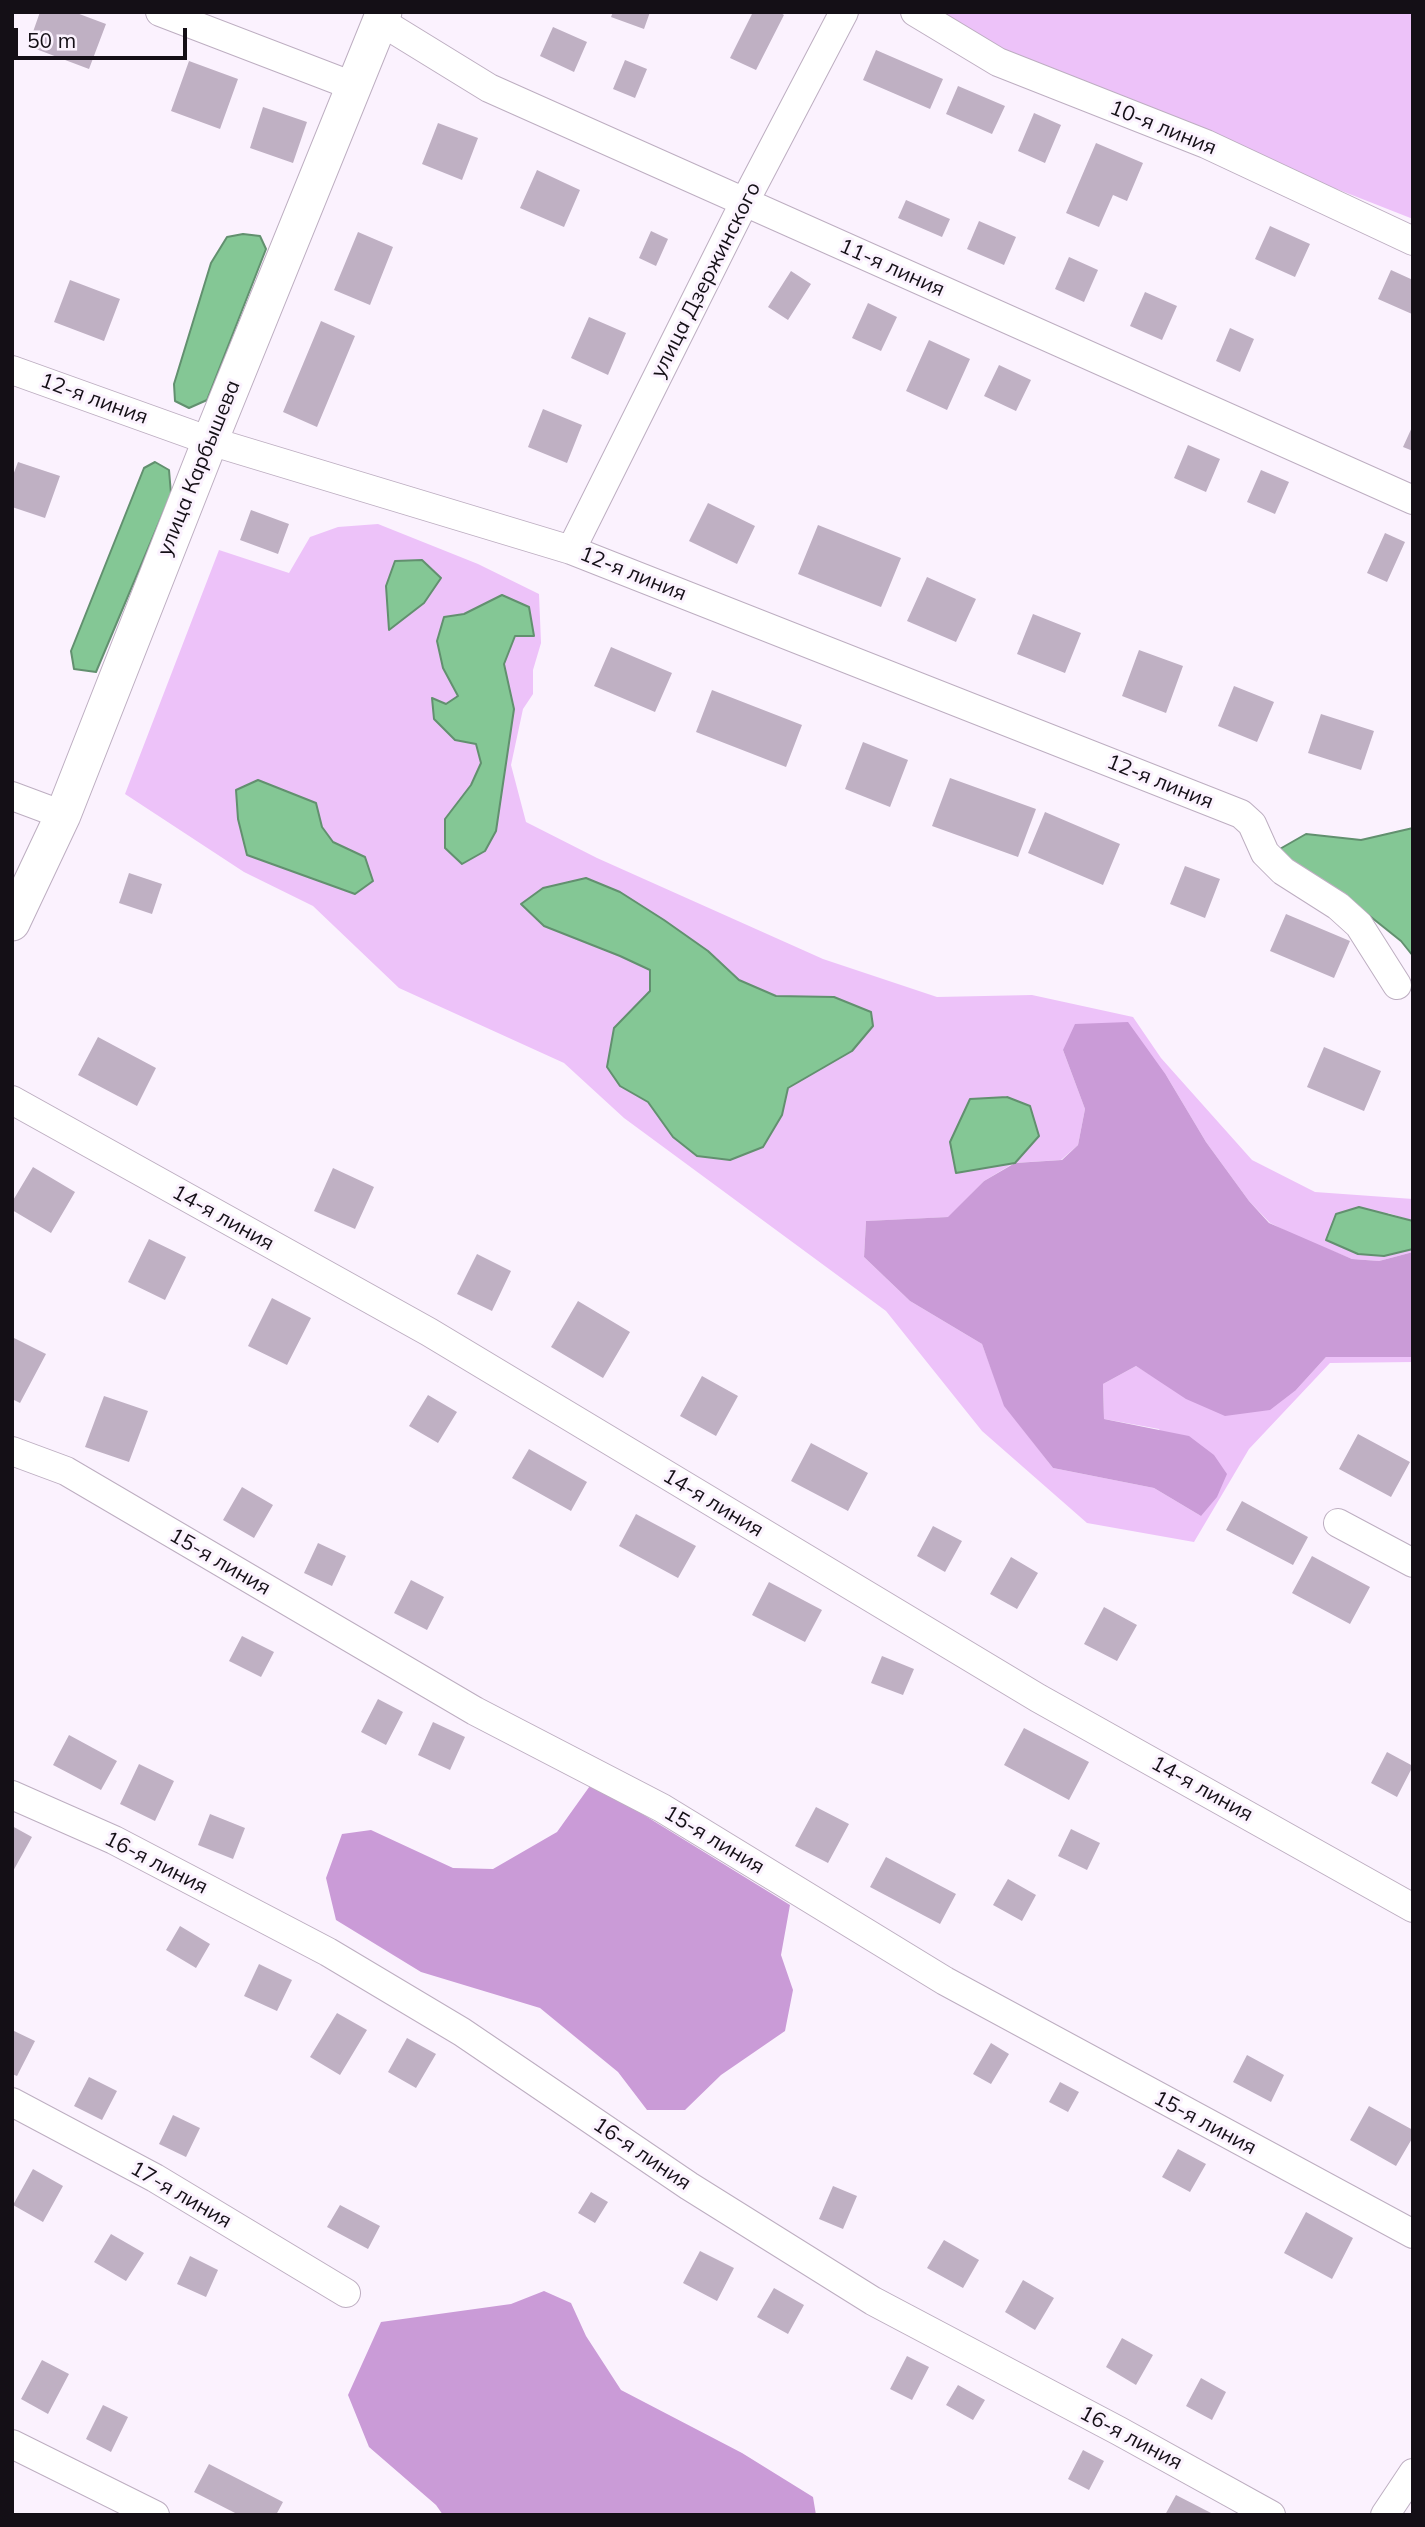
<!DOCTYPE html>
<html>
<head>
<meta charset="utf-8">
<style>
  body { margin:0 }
  #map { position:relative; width:1425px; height:2527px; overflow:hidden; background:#fbf2fe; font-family:Mulish,sans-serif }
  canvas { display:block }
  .frame { position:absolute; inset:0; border:14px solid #140f16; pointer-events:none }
  .scale { position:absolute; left:14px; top:28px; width:173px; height:32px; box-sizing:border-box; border:4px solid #140f16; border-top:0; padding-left:9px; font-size:21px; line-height:24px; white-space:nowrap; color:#140f16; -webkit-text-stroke:5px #fbf2fe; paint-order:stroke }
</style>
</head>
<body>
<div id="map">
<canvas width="1425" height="2527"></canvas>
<div class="frame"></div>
<div class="scale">50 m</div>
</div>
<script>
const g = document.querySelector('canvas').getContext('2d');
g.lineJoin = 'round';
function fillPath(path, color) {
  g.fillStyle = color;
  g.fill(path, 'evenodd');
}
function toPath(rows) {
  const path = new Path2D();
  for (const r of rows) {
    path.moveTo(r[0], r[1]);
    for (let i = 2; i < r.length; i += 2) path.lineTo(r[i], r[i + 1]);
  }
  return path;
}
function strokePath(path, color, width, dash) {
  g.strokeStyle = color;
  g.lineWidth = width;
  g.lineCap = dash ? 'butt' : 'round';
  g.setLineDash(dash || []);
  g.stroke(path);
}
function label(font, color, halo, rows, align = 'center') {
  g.font = font + ' Mulish,sans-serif';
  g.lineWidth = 6;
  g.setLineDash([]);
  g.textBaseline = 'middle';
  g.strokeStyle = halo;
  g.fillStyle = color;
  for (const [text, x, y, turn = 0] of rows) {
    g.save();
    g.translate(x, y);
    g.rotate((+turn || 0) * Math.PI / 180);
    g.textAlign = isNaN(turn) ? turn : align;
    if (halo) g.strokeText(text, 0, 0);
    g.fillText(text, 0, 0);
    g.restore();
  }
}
fillPath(toPath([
  [936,12,1413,12,1413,219,996,55],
  [378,524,478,564,539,594,541,643,533,670,533,694,523,709,511,765,526,822,597,858,823,959,937,997,1032,995,1133,1017,1161,1058,1252,1160,1315,1192,1413,1199,1413,1221,1388,1213,1384,1256,1413,1249,1413,1252,1379,1261,1352,1259,1298,1237,1270,1223,1249,1201,1206,1142,1166,1075,1063,1050,1085,1109,1078,1145,1061,1160,1014,1163,984,1181,949,1217,866,1221,864,1257,910,1301,982,1344,1005,1406,1053,1468,1154,1488,1201,1516,1159,1429,1104,1419,1103,1384,1136,1366,1157,1379,1296,1390,1326,1357,1413,1357,1413,1362,1330,1363,1249,1449,1194,1542,1087,1523,982,1431,886,1311,624,1118,564,1063,399,988,313,906,244,872,125,794,219,550,289,573,310,537,338,527],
  [502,595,515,636,504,664,514,709,496,831,445,819,471,785,481,763,476,744,455,740,432,699,446,704,458,696,443,668,444,617,464,614],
  [238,819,322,827,333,843,365,857],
  [664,920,708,951,739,980,776,996,834,997,852,1051,788,1088,782,1115,673,1137,648,1102,650,970,620,956]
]), '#edc2f9');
fillPath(toPath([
  [1128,1022,1166,1075,1206,1142,1249,1201,1269,1223,1352,1259,1379,1261,1413,1252,1413,1357,1326,1357,1296,1390,1270,1410,1225,1416,1186,1399,1136,1366,1103,1384,1104,1419,1189,1436,1214,1455,1227,1474,1217,1497,1201,1516,1154,1488,1053,1468,1004,1406,982,1344,910,1301,864,1257,866,1221,948,1217,984,1181,1015,1163,1062,1160,1078,1145,1085,1109,1063,1050,1075,1024],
  [592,1783,790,1905,781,1955,793,1990,785,2031,721,2075,685,2110,647,2110,618,2072,540,2008,421,1972,336,1920,326,1878,342,1834,371,1830,453,1868,493,1869,557,1832],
  [544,2291,571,2303,586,2336,621,2390,742,2453,813,2497,816,2515,443,2515,436,2505,369,2447,348,2395,381,2322,511,2304]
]), '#ca9bd7');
const water = toPath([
  [243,234,260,236,266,249,207,400,189,408,175,401,174,384,211,263,227,237,243,234],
  [155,462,169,470,171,494,96,672,74,669,71,651,144,468,155,462],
  [422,560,441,578,424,603,389,630,386,586,395,561,422,560],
  [502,595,529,607,534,636,515,636,504,664,514,709,496,831,485,851,462,864,445,848,445,819,471,785,481,763,476,744,455,740,434,719,432,698,446,704,458,696,443,668,437,641,444,617,464,614,502,595],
  [258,780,316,803,322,827,333,842,365,857,373,881,355,894,247,855,238,819,236,790,258,780],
  [1413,828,1413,956,1401,941,1361,909,1288,868,1278,850,1306,834,1361,840,1413,828],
  [586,878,620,892,664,920,708,951,739,980,776,996,834,997,871,1012,873,1026,852,1051,788,1088,782,1115,763,1147,730,1160,697,1156,673,1137,648,1102,620,1086,607,1067,614,1028,650,991,650,970,620,956,544,926,521,904,543,888,586,878],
  [1007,1097,1030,1106,1039,1136,1015,1163,956,1173,950,1142,970,1099,1007,1097],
  [1359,1207,1413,1221,1413,1249,1384,1256,1358,1254,1326,1240,1336,1214,1359,1207]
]);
fillPath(water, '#84c795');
strokePath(water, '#62906f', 2);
fillPath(toPath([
  [40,12,74,12,106,24,89,69,28,46],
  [613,12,650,12,644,29,611,17],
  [753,12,779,12,784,15,756,70,730,58],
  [553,27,587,42,574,72,540,56],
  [876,50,943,79,930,109,863,80],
  [625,60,647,69,635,98,613,89],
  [189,61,238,79,220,129,171,111],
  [958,86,1005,106,992,134,946,114],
  [263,107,307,122,293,163,250,148],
  [1034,113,1061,125,1045,163,1018,151],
  [438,123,478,138,462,180,422,164],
  [1096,143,1143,163,1127,201,1113,195,1099,227,1066,213],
  [537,170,580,190,564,227,520,208],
  [906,200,950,219,942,237,898,218],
  [979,221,1016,237,1004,265,967,249],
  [1270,226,1310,244,1295,277,1255,259],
  [651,231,668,239,656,266,639,258],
  [358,232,393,247,370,305,334,290],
  [1069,257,1098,270,1084,302,1055,289],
  [1391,270,1413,280,1412,314,1378,299],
  [791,271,811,284,788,320,768,307],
  [70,280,120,299,104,341,54,322],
  [1145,292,1177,306,1162,340,1130,326],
  [868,303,897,317,881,351,852,338],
  [589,317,626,333,608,375,571,358],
  [321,321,355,336,317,427,283,412],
  [1230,328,1254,339,1240,372,1216,361],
  [929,340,970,359,947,410,906,391],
  [999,365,1031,380,1016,411,984,396],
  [543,409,582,425,567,463,528,447],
  [1413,425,1413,451,1403,447],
  [1188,445,1220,459,1206,492,1174,478],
  [18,462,60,476,45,518,12,507,12,478],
  [1261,470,1289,482,1275,514,1247,502],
  [708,503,755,526,737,564,689,541],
  [251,510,289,524,278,554,240,540],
  [818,525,901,558,881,607,798,574],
  [1385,533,1405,542,1387,582,1367,573],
  [927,577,976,599,956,642,907,621],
  [1033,614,1081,633,1065,673,1017,654],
  [611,647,672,673,655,712,594,686],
  [1139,650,1183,666,1166,713,1122,696],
  [1234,686,1274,702,1257,742,1218,726],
  [712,690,802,725,786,767,696,732],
  [1321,714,1374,731,1361,770,1308,753],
  [863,742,908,760,890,807,845,789],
  [950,778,1036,809,1018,857,932,826],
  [1045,812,1120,844,1103,885,1028,853],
  [1185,866,1220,879,1205,918,1170,904],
  [129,873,162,884,152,914,119,903],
  [1286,914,1350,941,1334,978,1270,951],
  [98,1037,156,1068,137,1106,78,1075],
  [1324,1047,1381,1071,1364,1111,1307,1087],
  [33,1167,75,1192,51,1233,12,1210,12,1202],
  [333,1168,374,1187,355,1229,314,1211],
  [149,1239,186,1257,165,1300,128,1282],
  [477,1254,511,1271,492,1311,457,1294],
  [272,1298,311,1318,287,1365,248,1346],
  [578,1301,630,1332,603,1378,551,1347],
  [12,1337,46,1354,20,1403,12,1399],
  [702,1376,738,1396,716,1436,680,1416],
  [428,1395,457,1412,438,1443,409,1426],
  [104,1396,148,1411,129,1462,85,1447],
  [1358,1434,1410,1462,1391,1497,1339,1469],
  [811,1443,868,1473,848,1511,791,1481],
  [529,1449,587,1482,571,1511,512,1478],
  [242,1487,273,1505,254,1538,223,1520],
  [1242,1501,1308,1537,1293,1565,1226,1530],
  [636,1514,696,1546,678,1578,619,1546],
  [933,1526,962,1541,945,1572,917,1556],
  [318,1543,346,1556,332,1586,304,1573],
  [1312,1556,1370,1587,1350,1624,1292,1593],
  [1011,1557,1038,1573,1017,1609,990,1594],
  [411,1580,444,1597,427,1630,394,1613],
  [769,1582,822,1610,805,1642,752,1615],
  [1104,1607,1137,1625,1117,1661,1084,1644],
  [242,1636,274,1652,261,1677,229,1661],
  [882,1656,914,1669,903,1695,871,1683],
  [378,1699,403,1712,386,1745,361,1732],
  [433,1722,465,1737,450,1770,418,1755],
  [1024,1728,1089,1762,1069,1800,1004,1765],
  [69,1735,117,1761,101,1790,53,1765],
  [1387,1752,1413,1766,1397,1797,1371,1783],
  [139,1764,174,1781,155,1821,120,1804],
  [816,1807,849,1824,828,1863,795,1846],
  [210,1814,245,1828,233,1859,198,1845],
  [12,1826,32,1837,12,1873],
  [1071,1829,1100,1843,1087,1870,1058,1856],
  [886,1857,956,1894,940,1924,870,1887],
  [1008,1879,1036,1895,1022,1921,993,1905],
  [180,1926,210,1944,196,1968,166,1950],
  [259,1964,292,1980,277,2011,244,1996],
  [337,2013,367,2030,340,2075,310,2057],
  [12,2030,35,2041,17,2076,12,2074],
  [407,2038,436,2054,416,2088,388,2072],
  [991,2043,1009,2054,991,2084,973,2074],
  [1247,2055,1284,2075,1271,2102,1233,2082],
  [89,2077,117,2091,102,2120,74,2106],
  [1060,2082,1079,2092,1068,2112,1049,2102],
  [1369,2106,1413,2130,1413,2137,1396,2166,1350,2140],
  [173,2115,200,2128,186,2157,159,2144],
  [1178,2149,1206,2164,1190,2192,1162,2177],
  [33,2169,63,2186,43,2222,13,2205],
  [833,2186,857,2196,843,2229,819,2219],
  [591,2192,608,2202,595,2223,578,2213],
  [340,2205,380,2226,368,2249,327,2227],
  [1306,2212,1353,2238,1332,2279,1284,2253],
  [111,2234,144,2253,126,2281,94,2262],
  [944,2240,979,2260,963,2288,927,2268],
  [700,2251,734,2268,717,2301,683,2283],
  [190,2256,218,2270,206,2297,177,2284],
  [1023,2280,1054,2298,1035,2330,1005,2312],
  [774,2288,804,2305,788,2334,757,2317],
  [1122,2338,1153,2355,1136,2385,1106,2367],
  [907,2356,929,2367,912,2400,890,2389],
  [42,2360,69,2374,48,2414,21,2399],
  [1201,2378,1226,2392,1212,2420,1186,2406],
  [958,2385,985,2400,973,2420,946,2405],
  [103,2405,128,2417,111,2452,86,2439],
  [1083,2450,1104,2461,1089,2490,1068,2479],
  [209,2464,283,2502,276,2515,239,2515,194,2492],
  [1176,2495,1215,2515,1165,2515]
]), '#bfb0c3');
const minor = toPath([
  [160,12,353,86],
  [915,12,998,62,1206,144,1413,241],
  [380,21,489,88,1413,500],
  [12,370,210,441,571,550,1241,814,1252,824,1265,853,1283,871,1338,906,1359,925,1397,985],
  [571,550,744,203,844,12],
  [12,796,63,815],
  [12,1100,429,1332,1038,1698,1413,1908],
  [12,1451,66,1471,475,1711,662,1808,945,1981,1413,2234],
  [1338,1523,1413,1563],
  [12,1795,114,1840,328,1952,462,2032,689,2186,873,2301,1119,2431,1271,2515],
  [12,2102,155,2178,346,2293],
  [12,2444,155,2515],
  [1385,2515,1413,2473]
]);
const major = toPath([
  [12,923,63,815,210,441,384,12]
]);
strokePath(minor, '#bdaec1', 30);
strokePath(major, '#bdaec1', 37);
strokePath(minor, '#fff', 28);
strokePath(major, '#fff', 35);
label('21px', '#140f16', '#fbf2fe', [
  ["10-я линия",1163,128,22],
  ["11-я линия",892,268,24],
  ["улица Дзержинского",706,280,-63],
  ["12-я линия",94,399,20],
  ["улица Карбышева",199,468,-68],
  ["12-я линия",633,574,22],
  ["12-я линия",1160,782,22],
  ["14-я линия",223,1218,29],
  ["14-я линия",713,1503,31],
  ["15-я линия",220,1562,30],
  ["14-я линия",1202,1789,29],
  ["15-я линия",714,1840,31],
  ["16-я линия",156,1863,27],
  ["15-я линия",1205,2123,28],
  ["16-я линия",642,2154,34],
  ["17-я линия",181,2195,30],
  ["16-я линия",1131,2438,28]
]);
</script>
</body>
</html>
